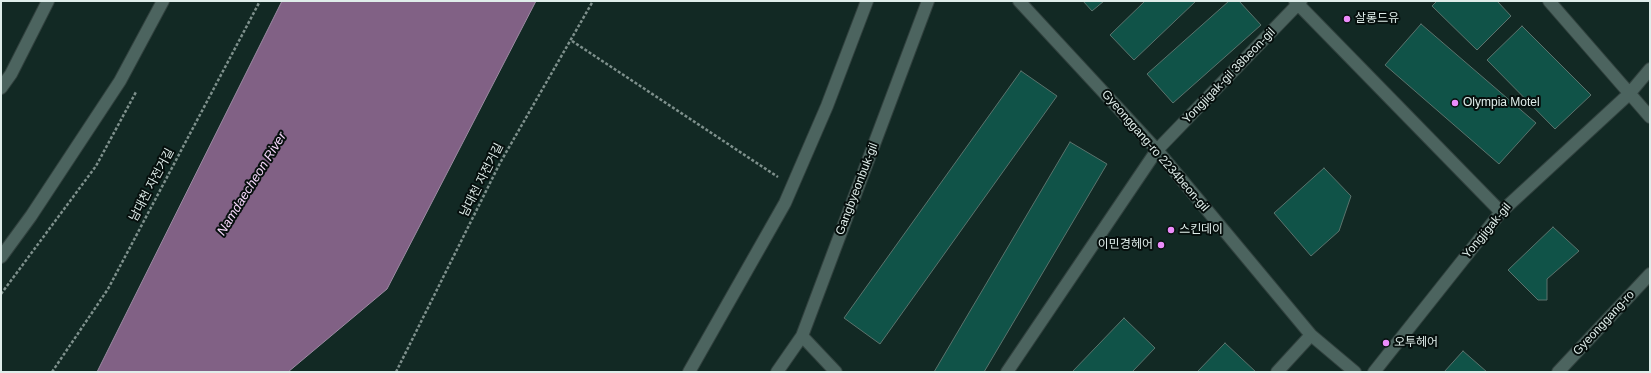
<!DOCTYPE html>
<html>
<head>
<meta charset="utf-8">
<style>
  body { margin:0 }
  #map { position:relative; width:1651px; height:373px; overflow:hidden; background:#122924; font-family:Arial,sans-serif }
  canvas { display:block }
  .frame { position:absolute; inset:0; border:2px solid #dfedea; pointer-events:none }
</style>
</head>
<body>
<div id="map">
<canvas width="1651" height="373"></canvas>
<div class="frame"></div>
</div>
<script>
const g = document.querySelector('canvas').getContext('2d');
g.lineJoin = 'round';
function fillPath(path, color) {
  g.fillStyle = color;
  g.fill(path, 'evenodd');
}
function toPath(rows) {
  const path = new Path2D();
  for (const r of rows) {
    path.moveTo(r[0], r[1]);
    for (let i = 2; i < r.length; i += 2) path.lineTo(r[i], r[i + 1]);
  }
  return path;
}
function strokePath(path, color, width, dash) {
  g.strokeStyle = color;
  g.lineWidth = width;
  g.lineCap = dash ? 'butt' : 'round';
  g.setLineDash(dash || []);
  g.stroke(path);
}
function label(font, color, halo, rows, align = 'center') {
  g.font = font + ' Arial,"Noto Sans KR",sans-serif';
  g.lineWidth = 4;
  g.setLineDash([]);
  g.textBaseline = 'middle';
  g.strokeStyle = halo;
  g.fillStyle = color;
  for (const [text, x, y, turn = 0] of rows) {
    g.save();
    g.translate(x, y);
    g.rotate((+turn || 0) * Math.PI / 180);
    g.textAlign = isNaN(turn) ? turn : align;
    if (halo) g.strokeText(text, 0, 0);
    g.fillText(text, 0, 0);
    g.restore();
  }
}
const water = toPath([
  [282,1,536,1,387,289,288,372,97,372,282,1]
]);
fillPath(water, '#816185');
strokePath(water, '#9d8ba3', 1);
const building = toPath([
  [1083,1,1104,1,1092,11,1083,1],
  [1145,1,1196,1,1134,60,1110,35,1145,1],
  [1229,1,1239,1,1261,25,1173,103,1147,74,1229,1],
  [1437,1,1497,1,1511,16,1477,50,1432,6,1437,1],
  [1421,24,1536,123,1499,164,1385,65,1421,24],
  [1522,26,1591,95,1555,129,1487,60,1522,26],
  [1021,71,1057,96,880,344,844,318,1021,71],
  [1070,142,1107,164,984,372,934,372,1070,142],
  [1324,168,1351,196,1339,231,1311,256,1274,213,1324,168],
  [1553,227,1579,251,1547,279,1547,300,1538,300,1508,270,1553,227],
  [1124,318,1155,348,1132,372,1072,372,1124,318],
  [1225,343,1256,372,1197,372,1225,343],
  [1463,351,1487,372,1444,372,1463,351]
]);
fillPath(building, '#105348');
strokePath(building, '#5b736d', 1);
const minor = toPath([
  [1019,1,1157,150,1311,335,1355,372],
  [1295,1,1501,212],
  [1549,1,1650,117],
  [1,257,31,216,120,81,163,1],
  [802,336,836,372],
  [689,372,785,203,827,106,867,1],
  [777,372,802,336,928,1],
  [1007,372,1157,150,1301,1],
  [1277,372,1311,335],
  [1374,372,1501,212,1629,94,1650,69]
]);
const tertiary = toPath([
  [1,88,11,74,48,1],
  [1558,372,1650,274]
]);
strokePath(minor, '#31413e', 14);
strokePath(tertiary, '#31413e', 14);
strokePath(toPath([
  [572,41,778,177],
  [1,294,96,166,136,92],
  [52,372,108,289,260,1],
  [396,372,500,163,593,1]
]), '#7e908c', 2.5, [3, 2]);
strokePath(minor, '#4c645f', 12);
strokePath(tertiary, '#4c645f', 12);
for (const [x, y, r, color] of [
  [1347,19,4,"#ec8cfb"],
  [1455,103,4,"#ec8cfb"],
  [1171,230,4,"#ec8cfb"],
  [1161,245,4,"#ec8cfb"],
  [1386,343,4,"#ec8cfb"]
]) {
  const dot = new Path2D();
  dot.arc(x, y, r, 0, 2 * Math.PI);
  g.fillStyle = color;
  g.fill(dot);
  strokePath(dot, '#060f0d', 1.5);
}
label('12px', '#dfedea', '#060f0d', [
  ["살롱드유",1355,19],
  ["Olympia Motel",1463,103],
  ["스킨데이",1179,230],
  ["이민경헤어",1153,245,"right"],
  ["오투헤어",1394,343]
], 'left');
label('12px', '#dfedea', '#060f0d', [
  ["Yongjigak-gil 38beon-gil",1229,76,-46],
  ["Gyeonggang-ro 2234beon-gil",1155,151,49],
  ["남대천 자전거길",482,180,-63],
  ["남대천 자전거길",152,185,-62],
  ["Gangbyeonbuk-gil",857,189,-69],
  ["Yongjigak-gil",1487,231,-50],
  ["Gyeonggang-ro",1604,323,-47]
]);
label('italic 13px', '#f7d8fc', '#060f0d', [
  ["Namdaecheon River",252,184,-58]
]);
</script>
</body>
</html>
